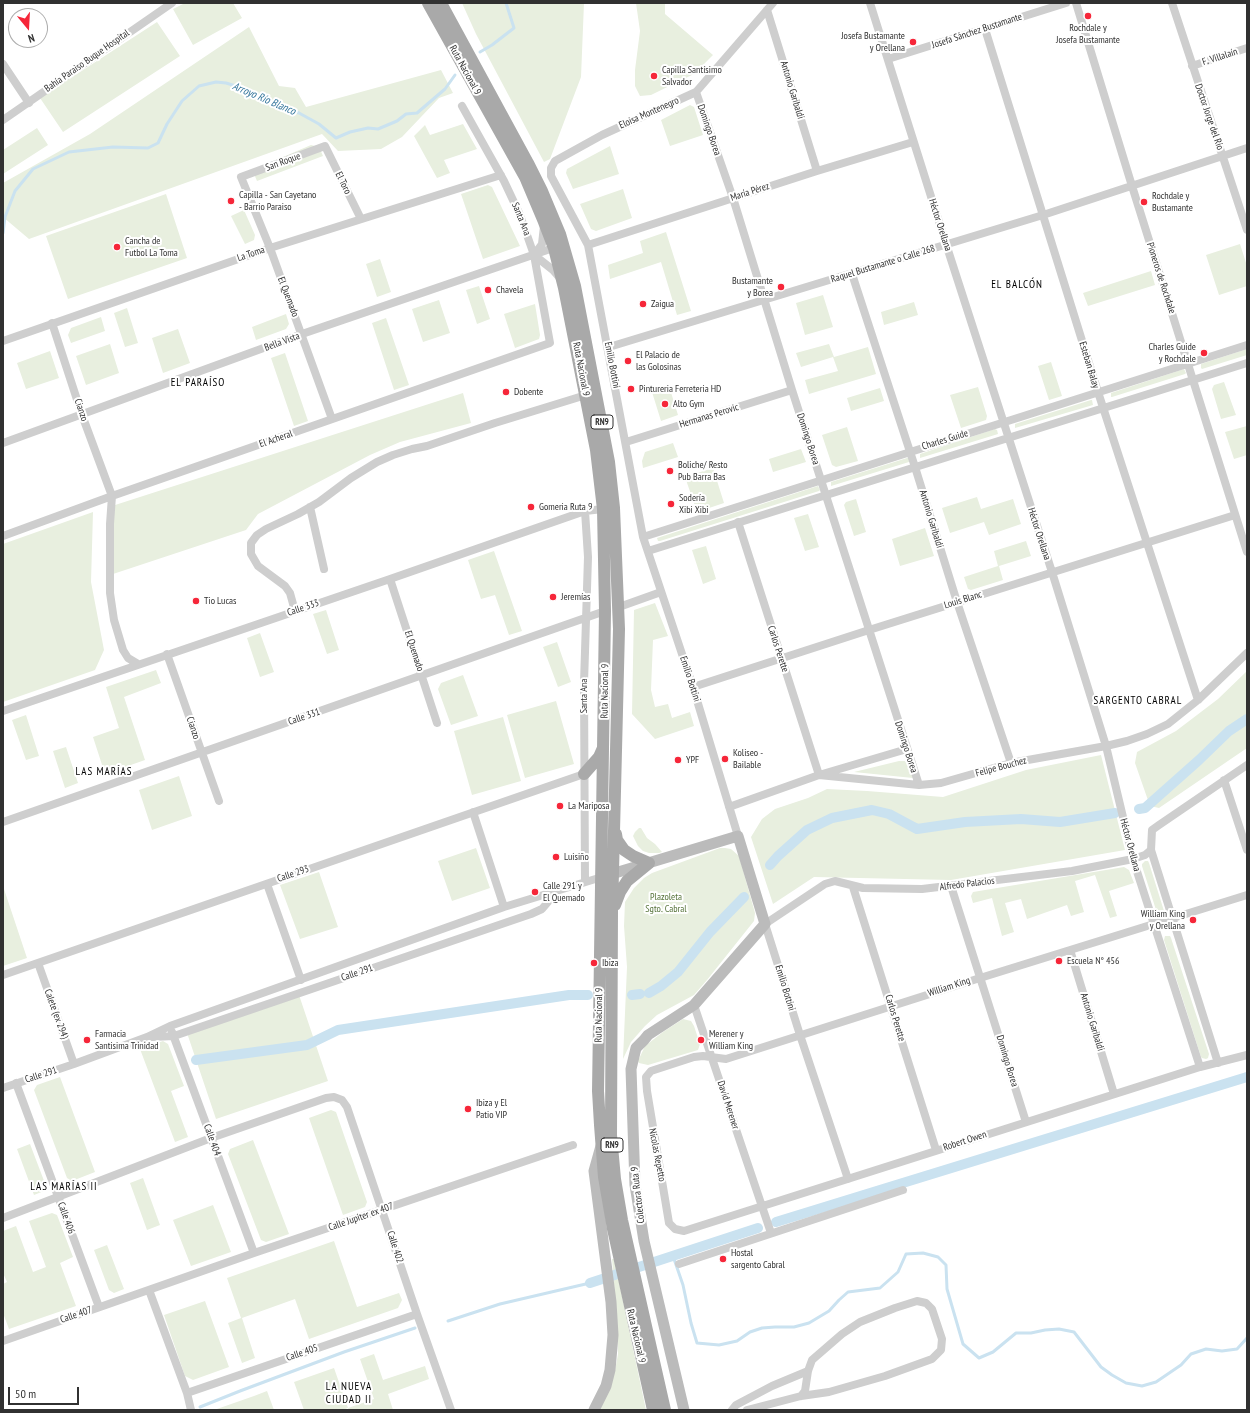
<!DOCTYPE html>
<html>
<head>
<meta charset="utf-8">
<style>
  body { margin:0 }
  #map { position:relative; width:1250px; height:1413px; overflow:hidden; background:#fff; font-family:"PT Sans Narrow",sans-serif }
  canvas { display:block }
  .frame { position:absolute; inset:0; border:4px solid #313131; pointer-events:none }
  .north { position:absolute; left:8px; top:8px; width:40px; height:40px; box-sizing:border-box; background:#fff; border:1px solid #adadad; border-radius:50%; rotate:162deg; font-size:11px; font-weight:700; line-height:16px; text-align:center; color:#313131 }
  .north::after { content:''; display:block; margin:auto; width:14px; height:18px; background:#f62639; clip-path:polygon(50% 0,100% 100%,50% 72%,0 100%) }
  .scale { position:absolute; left:8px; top:1387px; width:71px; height:18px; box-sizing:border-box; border:2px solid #313131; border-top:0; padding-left:5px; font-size:12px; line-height:14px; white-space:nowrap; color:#313131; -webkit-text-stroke:3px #fff; paint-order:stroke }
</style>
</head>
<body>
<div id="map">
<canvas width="1250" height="1413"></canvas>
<div class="frame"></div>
<div class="north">N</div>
<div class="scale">50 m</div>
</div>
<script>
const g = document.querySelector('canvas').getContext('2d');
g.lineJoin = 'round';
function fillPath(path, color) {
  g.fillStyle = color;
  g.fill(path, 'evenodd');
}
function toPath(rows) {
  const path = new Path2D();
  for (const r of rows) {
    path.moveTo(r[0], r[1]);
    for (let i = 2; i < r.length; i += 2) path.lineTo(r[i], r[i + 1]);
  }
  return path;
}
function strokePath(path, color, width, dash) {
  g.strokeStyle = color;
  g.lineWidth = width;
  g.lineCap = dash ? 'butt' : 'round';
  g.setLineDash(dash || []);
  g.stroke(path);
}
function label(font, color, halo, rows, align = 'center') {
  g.font = font + ' "PT Sans Narrow",sans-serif';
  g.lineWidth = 4;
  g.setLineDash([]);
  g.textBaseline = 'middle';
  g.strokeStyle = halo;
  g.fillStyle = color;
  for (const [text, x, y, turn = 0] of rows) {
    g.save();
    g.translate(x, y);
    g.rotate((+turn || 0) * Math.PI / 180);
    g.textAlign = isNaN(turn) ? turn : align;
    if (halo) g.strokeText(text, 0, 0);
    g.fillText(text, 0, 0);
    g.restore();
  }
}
fillPath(toPath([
  [185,3,233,3,242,18,193,45,173,9],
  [462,3,584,3,581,77,550,159,544,162,476,34],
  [636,3,665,3,665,14,713,55,694,74,651,95,640,96,635,86,635,70,640,31],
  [157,22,180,56,63,132,40,98],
  [249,27,279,86,295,88,306,107,441,70,453,93,439,98,402,137,381,149,338,151,322,134,29,239,3,217,3,183,90,134],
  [690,105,694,107,703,135,670,146,661,120],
  [463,124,477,149,444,160,450,173,437,178,414,136,425,125,430,135],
  [37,128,48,145,3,174,3,150],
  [311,145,319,147,323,156,257,181,254,174,255,169],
  [610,146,619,174,573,189,566,173,567,169],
  [488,185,492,187,520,246,483,259,461,194],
  [623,189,632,218,596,231,591,229,580,204],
  [166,194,187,258,68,299,46,236],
  [244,210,255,235,254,240,245,244,231,216],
  [666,232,691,311,677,315,661,262,610,279,608,265,643,253,640,241],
  [1240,244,1247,266,1247,286,1219,295,1206,255],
  [380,259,391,292,377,297,366,264],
  [1151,271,1155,285,1088,306,1083,293],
  [479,286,490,319,477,324,466,290],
  [823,295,833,327,805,335,796,303],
  [439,300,450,333,423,342,412,309],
  [914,302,918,315,884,325,881,312],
  [535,304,540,335,539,339,515,348,504,314],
  [127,308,138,343,125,347,114,313],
  [286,314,289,324,286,329,256,340,252,327],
  [101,317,105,331,71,343,68,335,71,328],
  [386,318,409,385,394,390,372,323],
  [178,329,190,363,163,373,152,338],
  [110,344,119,373,86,385,76,356],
  [829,344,834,357,868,347,876,374,809,394,805,380,838,371,833,357,801,367,796,353],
  [1247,349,1247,355,1202,369,1201,368,1201,364],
  [50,351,59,378,26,389,17,363],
  [285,353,308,421,294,426,271,358],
  [1051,362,1062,396,1049,400,1038,366],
  [1184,369,1186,373,1185,374,1112,397,1111,397,1111,393],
  [1224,382,1236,415,1221,419,1212,389,1214,385],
  [669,386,678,415,661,421,652,392],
  [978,387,987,416,986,420,961,428,950,395],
  [880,388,884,401,851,411,847,398],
  [463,393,471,423,400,442,370,455,258,514,246,530,110,575,112,506],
  [1091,400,1092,400,1093,405,1015,428,1015,424],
  [1247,426,1247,455,1234,459,1225,432],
  [847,427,858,461,836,467,832,465,822,435],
  [995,429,997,430,998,434,920,458,920,454],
  [673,443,678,457,643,468,642,461,645,452],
  [801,449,806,462,773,472,769,459],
  [907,458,909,458,909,462,831,486,831,482],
  [713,468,724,503,697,512,685,477],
  [818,486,820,490,819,491,660,541,658,541,657,538],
  [977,497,981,509,1013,499,1021,524,989,535,984,522,950,533,942,508],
  [856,499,866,532,854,536,844,505,846,502],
  [93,512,91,582,104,650,95,670,3,702,3,544],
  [808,514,819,547,805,551,794,518],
  [925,528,934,556,900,566,892,539],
  [1026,541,1031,556,999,566,1003,580,971,590,968,589,964,577,998,566,994,551],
  [706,546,716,579,703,584,692,550],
  [494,551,522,631,509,635,495,595,481,599,468,560],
  [655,603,668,636,653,640,651,690,655,707,668,704,672,718,690,712,694,726,655,739,632,714,634,610],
  [326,610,339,650,327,654,313,614],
  [260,633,274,672,260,677,247,638],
  [557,642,571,682,558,687,543,647],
  [156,670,161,683,124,697,145,760,105,774,93,737,119,728,106,687],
  [1247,671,1247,748,1159,808,1150,806,1135,763,1137,752,1176,731,1218,699],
  [463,675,478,716,451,725,438,689,441,683],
  [556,701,574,764,525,778,507,715],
  [26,715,39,756,26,760,12,720],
  [503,717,521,781,472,795,454,731],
  [66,747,78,783,65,788,53,751],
  [1101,755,1125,850,951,880,814,877,773,904,751,837,762,819,775,809,808,798,827,789,867,791,943,797,1026,770],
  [899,761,905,761,909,768,913,778,854,772],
  [179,776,192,816,152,830,139,790],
  [639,828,641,828,647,838,655,844,662,852,659,853,649,853,643,851,638,846,633,836,635,832],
  [476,848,490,888,452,901,438,861],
  [720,848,725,848,731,849,739,856,755,913,754,921,707,980,694,995,657,1015,645,1026,631,1042,623,1059,627,967,624,926,625,902,634,888,644,878,652,873],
  [1145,861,1148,861,1149,863,1164,911,1164,915,1162,916,1158,915,1157,913,1142,866,1142,864],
  [1124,867,1129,870,1134,883,1109,891,1117,916,1110,918,1095,875,1075,881,1084,912,1071,916,1067,905,1027,919,1021,899,1005,903,1014,932,1002,936,992,898,973,903,971,896,973,892],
  [319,872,338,927,300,939,280,885],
  [4,889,27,958,3,966,3,890],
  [1165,936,1170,936,1171,938,1209,1054,1208,1058,1206,1059,1202,1058,1201,1057,1164,940],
  [299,995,328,1081,216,1119,187,1033],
  [683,1019,691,1021,694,1026,700,1044,698,1050,648,1065,639,1063,638,1061,645,1046,663,1032],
  [163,1041,168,1044,184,1086,171,1091,188,1137,175,1142,140,1049],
  [60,1077,95,1172,72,1181,67,1178,34,1090,37,1085],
  [331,1110,336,1112,367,1202,365,1207,343,1215,309,1118],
  [253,1140,289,1234,266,1242,261,1240,228,1154,230,1149],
  [30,1144,46,1186,44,1191,34,1195,17,1149],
  [143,1178,160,1225,147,1230,130,1183],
  [213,1205,231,1252,191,1266,173,1220],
  [52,1213,57,1215,73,1257,60,1263,76,1306,9,1329,3,1313,3,1284,7,1282,3,1273,3,1231,16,1226,33,1272,46,1267,29,1221],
  [334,1241,357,1307,399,1293,402,1300,398,1308,309,1339,295,1299,242,1318,255,1358,242,1363,228,1323,241,1318,227,1278],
  [107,1245,124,1289,114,1293,109,1290,94,1250],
  [612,1259,614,1259,646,1410,600,1410,615,1371,618,1354,617,1320],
  [205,1301,229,1367,193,1380,185,1376,164,1315],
  [374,1354,383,1380,425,1366,429,1379,388,1394,393,1410,349,1410,348,1408,342,1410,304,1410,294,1382,334,1368,348,1408,374,1399,360,1359],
  [267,1391,274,1410,214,1410,254,1396]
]), '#e8efdf');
strokePath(toPath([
  [480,52,492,45,514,28,506,3],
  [3,233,5,217,15,191,33,169,69,152,113,147,148,148,158,143,167,124,182,101,199,86,216,82,226,83,249,90,270,102,299,113,319,124,336,138,350,132,368,128,378,129,397,121,406,114,417,113,445,89,455,75],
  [673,1256,683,1285,691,1323,697,1343,719,1345,737,1341,750,1332,762,1328,775,1327,794,1327,809,1323,829,1311,839,1300,848,1292,880,1288,898,1272,906,1254,923,1253,938,1257,946,1265,947,1289,963,1344,979,1358,993,1352,1016,1333,1031,1333,1045,1330,1059,1329,1074,1332,1101,1367,1112,1375,1126,1383,1142,1386,1156,1382,1181,1365,1191,1354,1206,1349,1222,1351,1237,1349,1247,1338],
  [448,1321,500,1304,590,1283],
  [200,1407,240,1391,344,1352,415,1328]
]), '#cae2f0', 3);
strokePath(toPath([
  [1139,809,1145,808,1199,760,1229,731,1247,719],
  [770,865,778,856,807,830,832,818,872,810,889,814,917,829,965,822,1021,819,1060,822,1115,813],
  [649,993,661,986,678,972,710,932,744,897],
  [632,995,640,994],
  [196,1060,307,1045,338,1030,569,995,588,995],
  [776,1222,1247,1077],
  [590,1283,758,1228]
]), '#cae2f0', 10);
strokePath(toPath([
  [870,3,946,244,1052,572,1106,746,1133,859,1200,1067],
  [1076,3,1132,186,1247,552],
  [1172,3,1247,230],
  [767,10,817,171],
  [985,29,1098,392,1198,700],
  [888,59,1066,3],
  [3,64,29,103],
  [1192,66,1247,48],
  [696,92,733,198,792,390,919,785],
  [3,120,172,3],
  [544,226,542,244,534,255,553,270,560,278],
  [588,245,817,171,913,142],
  [852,274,915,467,957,602,1011,763],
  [52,323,82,415,112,496,110,524,110,593,114,620,123,650,128,658,138,664],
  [3,341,270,248,501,175],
  [609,347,1043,215,1247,148],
  [332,419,270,248,241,177,325,146,361,219],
  [626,442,792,390],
  [3,443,302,334,559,246],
  [310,507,324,569],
  [585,511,588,557,584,683,585,882],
  [738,522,819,775,907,749],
  [3,536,112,496,550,343,534,255,520,215,504,181,462,106],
  [643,537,1247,345],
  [648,551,1247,363],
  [390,579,437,723],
  [619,607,661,592],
  [295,611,290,593,285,586,258,566,251,554,251,543,257,535,266,529,298,514,319,502,351,478,377,462,393,455,412,449,427,446,495,423,586,395],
  [167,654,219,801],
  [693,687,869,630,1235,515],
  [3,711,390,579,585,511,603,509],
  [1224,780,1247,850],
  [729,807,819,775,919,785,941,783,1011,763,1106,746,1127,741,1147,734,1168,724,1198,700,1247,653],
  [473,812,504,907],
  [3,822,605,611],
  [738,836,693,687,643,537,588,245,551,176,551,168,555,161,602,135,696,92,773,3],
  [1151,850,1218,1063],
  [267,884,301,980],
  [951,886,1026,1122],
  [853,887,936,1150],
  [1247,895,980,978,726,1059,703,1056,694,1057,651,1071,646,1077,647,1091,669,1223,675,1229,684,1231,1200,1067,1247,1055],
  [1070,950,1114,1094],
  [38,963,74,1064],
  [3,975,584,774],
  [694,1005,771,1233],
  [172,1032,254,1253],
  [152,1037,174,1036,531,914,542,909,558,890],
  [16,1083,99,1307],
  [3,1088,74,1064,147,1037,170,1026,504,907,602,877],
  [848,1179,800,1035,765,924,825,884,835,881,863,888,922,889,1072,871,1133,859,1145,855,1151,850,1152,830,1159,825,1247,765],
  [3,1218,211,1138,326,1098,334,1097,342,1100,347,1107,417,1314,451,1410],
  [679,1264,903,1190],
  [149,1290,187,1393,191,1410],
  [3,1341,254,1253,573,1145],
  [187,1393,417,1314],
  [732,1410,736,1405,772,1386,808,1371],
  [747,1410,801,1396,829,1392,885,1376,932,1359,941,1350,942,1339,932,1309,926,1303,917,1301,895,1308,860,1322,842,1334,812,1360,808,1371,805,1391,801,1396]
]), '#cecece', 8);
strokePath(toPath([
  [605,876,738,836,765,924,694,1005,648,1035,644,1040,636,1048,631,1069,635,1185,644,1241,684,1410],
  [594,1410,606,1386,610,1370,613,1335,611,1302,594,1171,601,1146]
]), '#bbb', 11);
strokePath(toPath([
  [428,3,525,177,544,222,554,248,564,288,596,450,603,509,605,611,599,1024,598,1091,600,1125,604,1177,613,1229,653,1410],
  [441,3,528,163,542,191,560,234,575,286,581,317,609,462,614,508,619,629,612,912,611,1135,615,1179,622,1220,665,1410],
  [584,774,599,757,603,748],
  [615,905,620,892,627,881,649,863,633,856,624,850,617,840,616,834]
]), '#a9a9a9', 12);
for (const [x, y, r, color] of [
  [1088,16,4,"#f62639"],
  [913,42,4,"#f62639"],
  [654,76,4,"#f62639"],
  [231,201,4,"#f62639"],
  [1144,202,4,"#f62639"],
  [117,247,4,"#f62639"],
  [781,287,4,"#f62639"],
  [488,290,4,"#f62639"],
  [643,304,4,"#f62639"],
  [1204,353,4,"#f62639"],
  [628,361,4,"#f62639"],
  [631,389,4,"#f62639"],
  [506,392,4,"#f62639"],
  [665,404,4,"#f62639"],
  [670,471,4,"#f62639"],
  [671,504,4,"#f62639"],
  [531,507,4,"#f62639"],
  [553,597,4,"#f62639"],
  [196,601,4,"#f62639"],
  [725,759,4,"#f62639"],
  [678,760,4,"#f62639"],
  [560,806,4,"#f62639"],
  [556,857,4,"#f62639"],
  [535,892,4,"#f62639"],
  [1193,920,4,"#f62639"],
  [1059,961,4,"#f62639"],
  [594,963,4,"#f62639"],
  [87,1040,4,"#f62639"],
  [701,1040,4,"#f62639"],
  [468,1109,4,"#f62639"],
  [723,1259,4,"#f62639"]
]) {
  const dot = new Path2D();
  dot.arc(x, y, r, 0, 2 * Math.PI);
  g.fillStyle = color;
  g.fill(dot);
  strokePath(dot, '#fff', 1.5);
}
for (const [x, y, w] of [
  [602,422,22],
  [612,1145,22]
]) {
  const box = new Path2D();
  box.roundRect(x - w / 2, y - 7, w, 14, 3);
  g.fillStyle = '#fff';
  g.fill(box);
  strokePath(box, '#313131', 1);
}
label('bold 9px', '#313131', null, [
  ["RN9",602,422],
  ["RN9",612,1145]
]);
label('10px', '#313131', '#fff', [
  ["Rochdale y",1088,28,"center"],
  ["Josefa Bustamante",1088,40,"center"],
  ["Josefa Bustamante",905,36,"right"],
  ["y Orellana",905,48,"right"],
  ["Capilla Santísimo",662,70],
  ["Salvador",662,82],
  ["Capilla - San Cayetano",239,195],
  ["- Barrio Paraiso",239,207],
  ["Rochdale y",1152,196],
  ["Bustamante",1152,208],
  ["Cancha de",125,241],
  ["Futbol La Toma",125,253],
  ["Bustamante",773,281,"right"],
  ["y Borea",773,293,"right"],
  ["Chavela",496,290],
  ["Zaigua",651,304],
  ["Charles Guide",1196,347,"right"],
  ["y Rochdale",1196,359,"right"],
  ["El Palacio de",636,355],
  ["las Golosinas",636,367],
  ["Pintureria Ferreteria HD",639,389],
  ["Dobente",514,392],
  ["Alto Gym",673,404],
  ["Boliche/ Resto",678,465],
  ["Pub Barra Bas",678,477],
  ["Sodería",679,498],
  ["Xibi Xibi",679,510],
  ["Gomeria Ruta 9",539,507],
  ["Jeremías",561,597],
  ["Tio Lucas",204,601],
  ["Koliseo -",733,753],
  ["Bailable",733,765],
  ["YPF",686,760],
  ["La Mariposa",568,806],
  ["Luisiño",564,857],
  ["Calle 291 y",543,886],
  ["El Quemado",543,898],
  ["William King",1185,914,"right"],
  ["y Orellana",1185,926,"right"],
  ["Escuela N° 456",1067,961],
  ["Ibiza",602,963],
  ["Farmacia",95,1034],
  ["Santisima Trinidad",95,1046],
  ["Merener y",709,1034],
  ["William King",709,1046],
  ["Ibiza y El",476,1103],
  ["Patio VIP",476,1115],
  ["Hostal",731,1253],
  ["sargento Cabral",731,1265]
], 'left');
label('10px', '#313131', '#fff', [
  ["Josefa Sánchez Bustamante",977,31,-18],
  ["F. Villalaín",1220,57,-18],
  ["Bahía Paraiso Buque Hospital",87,61,-35],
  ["Ruta Nacional 9",465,70,61],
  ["Antonio Garibaldi",792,90,73],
  ["Eloisa Montenegro",649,113,-24],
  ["Doctor Jorge del Río",1209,117,71],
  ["Domingo Borea",709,130,71],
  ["San Roque",283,162,-20],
  ["El Toro",343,183,64],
  ["María Pérez",750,192,-18],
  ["Santa Ana",521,219,68],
  ["Héctor Orellana",940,225,72],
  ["La Toma",251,254,-19],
  ["Raquel Bustamante o Calle 268",883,264,-17],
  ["Pioneros de Rochdale",1161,278,72],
  ["El Quemado",288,297,69],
  ["Bella Vista",282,342,-20],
  ["Emilio Bottini",612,365,79],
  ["Esteban Balay",1089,365,73],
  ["Ruta Nacional 9",581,369,79],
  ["Cianzo",81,410,71],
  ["Hermanas Perovic",709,416,-17],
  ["El Acheral",276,439,-19],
  ["Domingo Borea",808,439,72],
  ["Charles Guide",945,440,-17],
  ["Antonio Garibaldi",931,519,73],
  ["Héctor Orellana",1039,534,72],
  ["Louis Blanc",963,600,-17],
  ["Calle 333",303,608,-19],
  ["Carlos Perette",778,649,72],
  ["El Quemado",414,651,72],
  ["Emilio Bottini",690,679,72],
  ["Ruta Nacional 9",605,691,-89],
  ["Santa Ana",584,696,-90],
  ["Calle 331",304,717,-19],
  ["Cianzo",193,728,71],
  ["Domingo Borea",906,747,72],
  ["Felipe Bouchez",1001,767,-15],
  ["Héctor Orellana",1130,845,75],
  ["Calle 293",293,874,-19],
  ["Alfredo Palacios",967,884,-7],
  ["Calle 291",357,973,-19],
  ["William King",949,987,-18],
  ["Emilio Bottini",785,988,73],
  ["Calete (ex 294)",56,1014,70],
  ["Ruta Nacional 9",599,1015,-89],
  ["Carlos Perette",895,1018,73],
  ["Antonio Garibaldi",1092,1022,73],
  ["Domingo Borea",1007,1061,73],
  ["Calle 291",41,1075,-18],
  ["David Merener",728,1105,72],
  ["Calle 404",212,1140,70],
  ["Robert Owen",965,1141,-18],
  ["Nicolas Repetto",657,1155,79],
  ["Colectora Ruta 9",638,1195,-97],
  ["Calle Jupiter ex 407",361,1217,-19],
  ["Calle 406",66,1218,70],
  ["Calle 402",395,1247,72],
  ["Calle 407",76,1315,-19],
  ["Ruta Nacional 9",636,1336,77],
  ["Calle 405",302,1353,-19]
]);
label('10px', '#557239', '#fff', [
  ["Plazoleta",666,897],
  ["Sgto. Cabral",666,909]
]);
label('italic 11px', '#36779d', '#fff', [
  ["Arroyo Río Blanco",264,99,23]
]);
g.letterSpacing = '1px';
label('11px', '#000', '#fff', [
  ["EL BALCÓN",1017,285],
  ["EL PARAÍSO",198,383],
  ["SARGENTO CABRAL",1138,701],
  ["LAS MARÍAS",104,772],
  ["LAS MARÍAS II",64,1187],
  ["LA NUEVA",349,1387],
  ["CIUDAD II",349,1400]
]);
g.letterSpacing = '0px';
</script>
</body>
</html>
